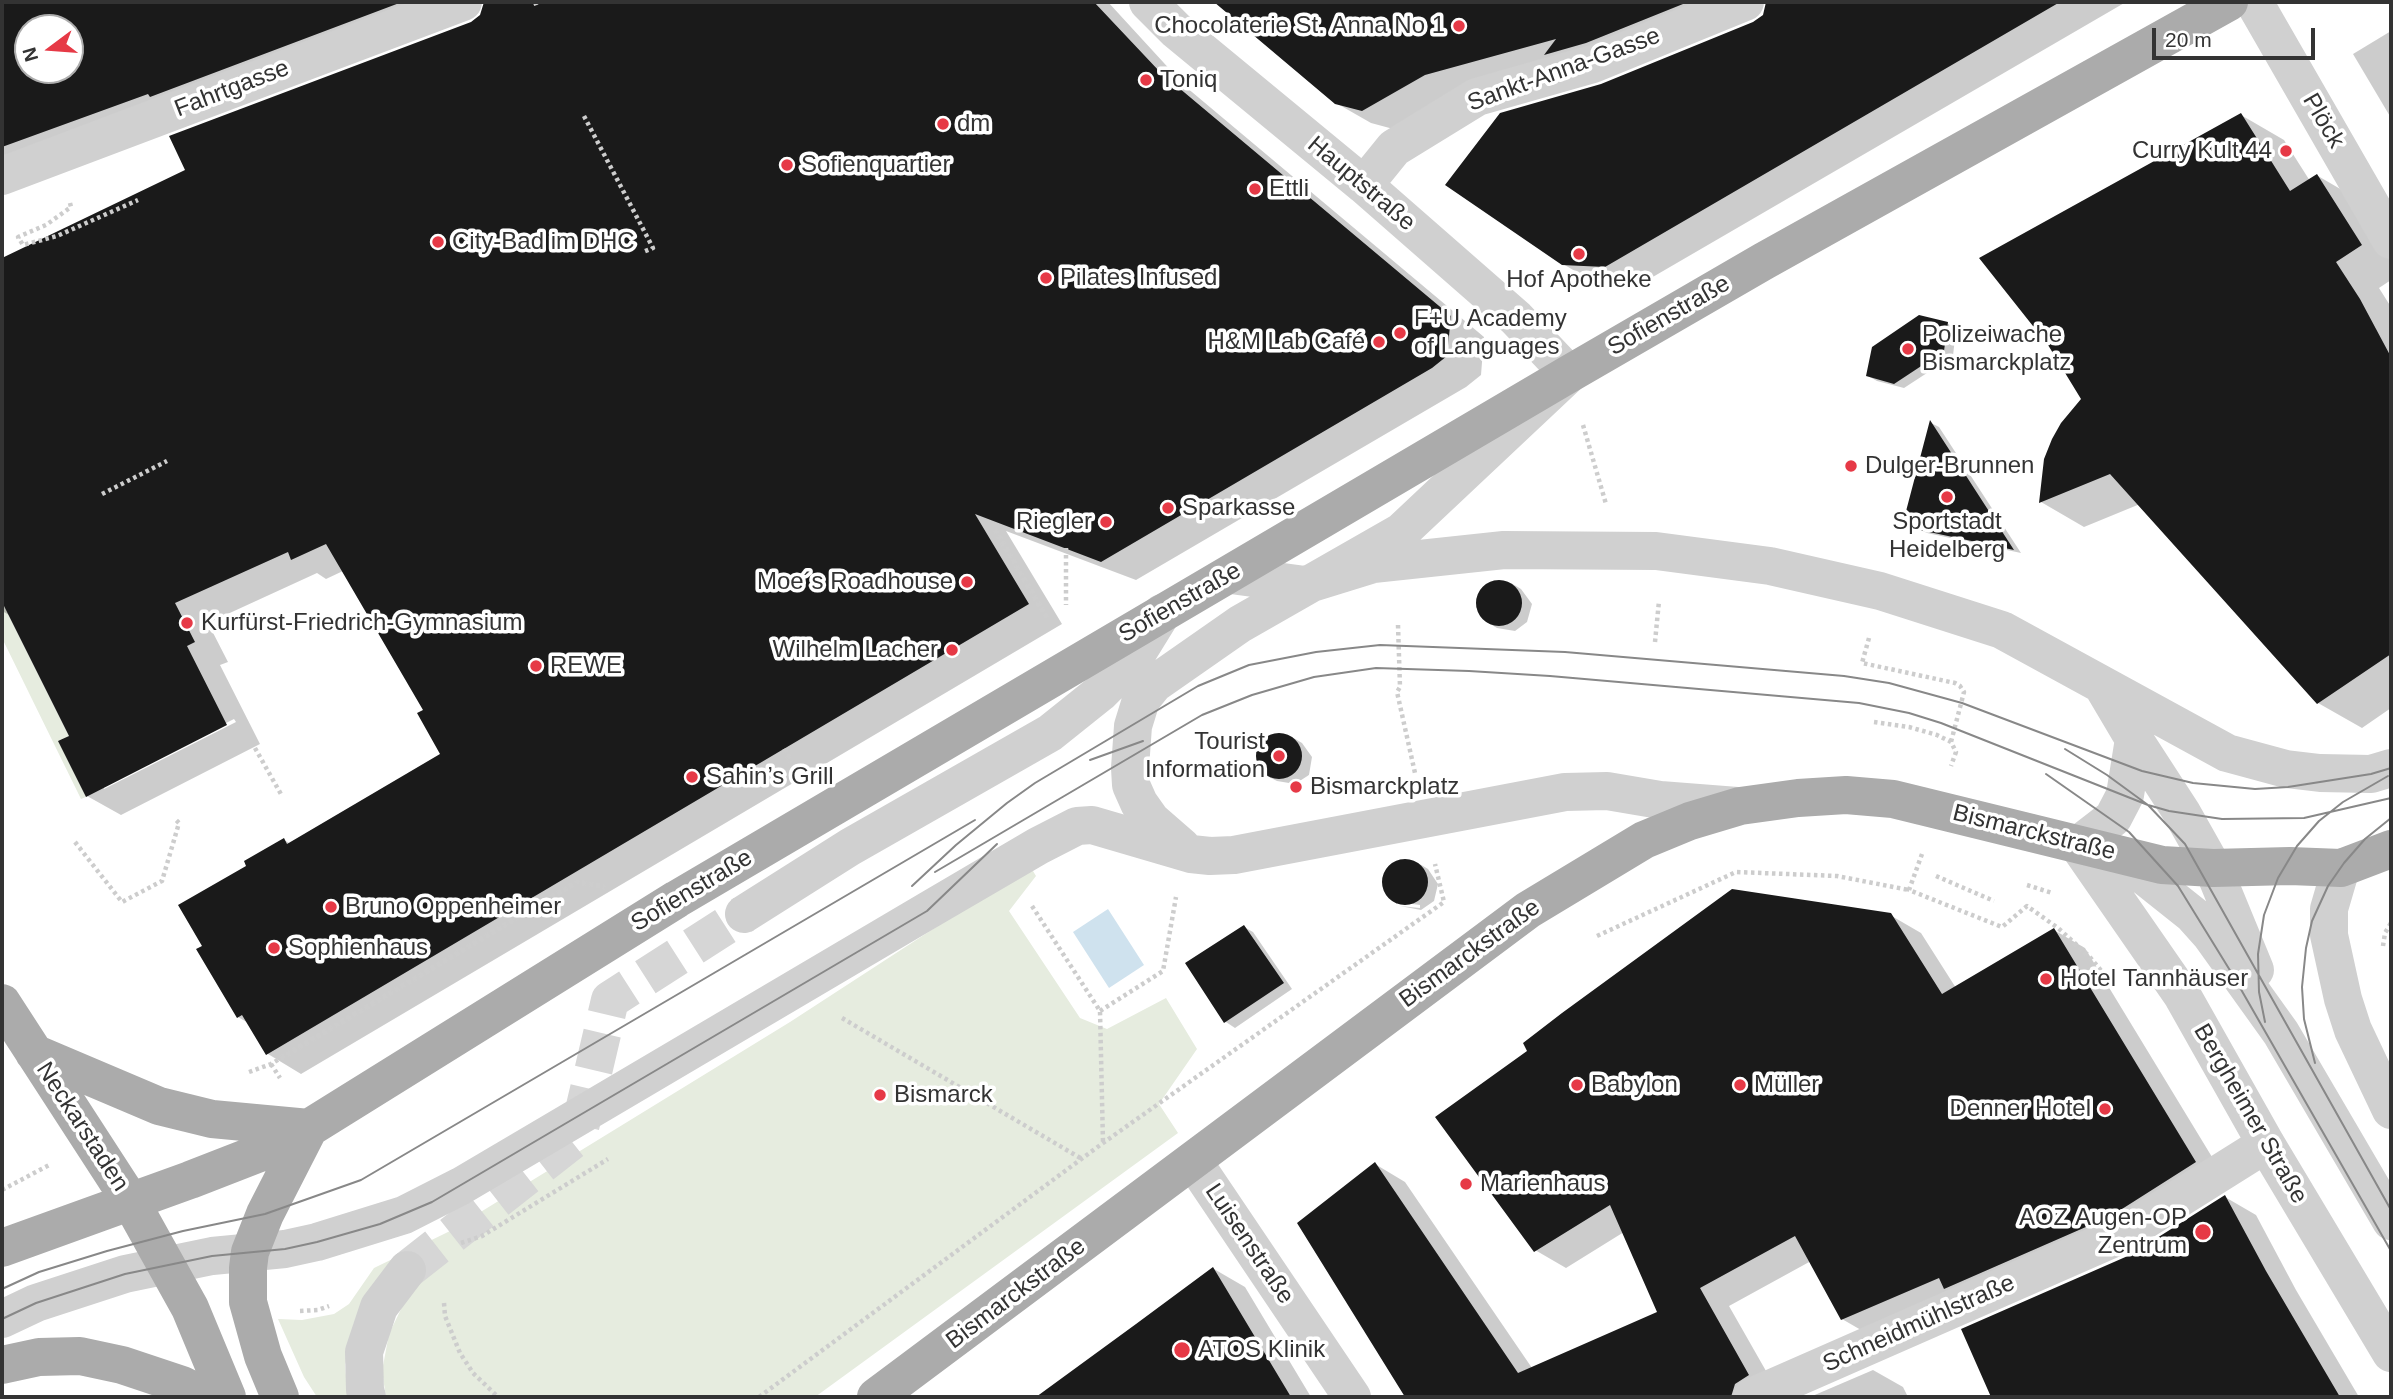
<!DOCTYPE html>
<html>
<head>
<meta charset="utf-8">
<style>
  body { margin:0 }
  #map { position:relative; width:2393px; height:1399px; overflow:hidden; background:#fff; font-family:Helvetica,sans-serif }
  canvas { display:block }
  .frame { position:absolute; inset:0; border:4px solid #333; pointer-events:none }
  .north { position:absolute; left:14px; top:14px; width:70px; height:70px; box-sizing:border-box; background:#fff; border:2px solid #adadad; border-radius:50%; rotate:254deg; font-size:19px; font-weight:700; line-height:28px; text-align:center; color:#333 }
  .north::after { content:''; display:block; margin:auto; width:24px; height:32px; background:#e63946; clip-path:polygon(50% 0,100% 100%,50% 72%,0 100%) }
  .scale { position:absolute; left:2152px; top:28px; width:163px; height:32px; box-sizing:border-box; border:4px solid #333; border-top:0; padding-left:9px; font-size:21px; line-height:24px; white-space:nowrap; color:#333; -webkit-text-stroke:5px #fff; paint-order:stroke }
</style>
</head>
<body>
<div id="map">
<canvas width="2393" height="1399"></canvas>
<div class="frame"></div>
<div class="north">N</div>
<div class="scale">20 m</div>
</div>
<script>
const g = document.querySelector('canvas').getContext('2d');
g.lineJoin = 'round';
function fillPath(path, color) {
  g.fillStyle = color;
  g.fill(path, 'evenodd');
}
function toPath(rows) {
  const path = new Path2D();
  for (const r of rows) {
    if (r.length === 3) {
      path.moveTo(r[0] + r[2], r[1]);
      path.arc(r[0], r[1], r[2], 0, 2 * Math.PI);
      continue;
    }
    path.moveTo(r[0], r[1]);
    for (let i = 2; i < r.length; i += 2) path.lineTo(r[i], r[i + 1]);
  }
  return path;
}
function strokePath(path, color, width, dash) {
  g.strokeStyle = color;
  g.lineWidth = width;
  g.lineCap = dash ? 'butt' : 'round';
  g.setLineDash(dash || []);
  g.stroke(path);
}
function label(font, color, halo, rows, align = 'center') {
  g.font = font + ' Helvetica,sans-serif';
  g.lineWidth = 7;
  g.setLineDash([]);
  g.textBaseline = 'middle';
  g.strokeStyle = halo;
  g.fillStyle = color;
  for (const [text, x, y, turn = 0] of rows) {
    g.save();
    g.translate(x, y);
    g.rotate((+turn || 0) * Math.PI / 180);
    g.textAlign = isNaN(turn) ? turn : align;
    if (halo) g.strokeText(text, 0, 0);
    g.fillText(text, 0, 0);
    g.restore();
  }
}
fillPath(toPath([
  [2,602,69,736,59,742,86,797,81,799,2,638],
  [1030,866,1036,876,1009,911,1080,1018,1107,1029,1166,998,1197,1049,1159,1104,1178,1133,815,1397,386,1397,382,1371,389,1334,402,1307,354,1323,345,1365,348,1397,317,1397,304,1377,278,1319,302,1320,334,1314,349,1304,374,1268,448,1232,790,1022]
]), '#e6ecdf');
fillPath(toPath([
  [1108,909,1144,965,1109,988,1073,932]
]), '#cfe2ee');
fillPath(toPath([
  [2,2,486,2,185,115,2,178],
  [28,28,70,28,70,70,28,70],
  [486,2,1108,2,1186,87,1484,337,1481,375,1466,387,1136,580,1006,531,1062,624,301,1074,268,1054,250,1024,238,1017,204,947,248,866,284,840,291,844,443,754,426,710,343,571,326,579,317,573,208,623,228,662,220,665,260,744,121,815,87,796,71,736,11,616,2,611,2,260,188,170,472,24,482,16],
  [234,719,236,722,104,789,104,785],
  [1216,2,1768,2,1620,62,1397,130,1371,123,1336,103],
  [1768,2,2126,2,1639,285,1597,284,1563,264,1602,86,1754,24,1764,16],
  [2391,31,2391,118,2353,54],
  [2241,115,2284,140,2310,181,2318,176,2361,201,2391,249,2391,280,2379,288,2391,307,2391,708,2362,728,2318,703,2140,504,2084,527,2041,502,2046,459,2083,399],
  [1947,323,1956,329,1953,356,1904,388,1877,381,1868,376],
  [1931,423,1939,427,2021,553,1927,533,1917,528],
  [1494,580,1511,583,1521,589,1532,604,1527,622,1515,631,1497,628,1487,622,1476,607,1480,590],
  [1274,734,1292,737,1302,743,1312,757,1309,775,1295,784,1277,781,1267,776,1257,760,1260,743],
  [1400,859,1418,863,1428,869,1438,884,1434,901,1421,910,1400,906,1420,908,1420,905,1397,902,1397,904,1393,901,1383,886,1386,870],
  [1890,915,1921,933,1956,988,2054,930,2085,948,2226,1180,1873,1337,1842,1319,1811,1261,1729,1306,1778,1392,1770,1397,1407,1397,1356,1313,1375,1164,1405,1182,1532,1368,1660,1312,1624,1232,1566,1268,1535,1250],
  [1244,927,1253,932,1292,989,1235,1028,1226,1022,1188,963],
  [2225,1197,2256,1215,2296,1290,2359,1397,1993,1397,1964,1330,2131,1256],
  [1214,1269,1245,1287,1311,1397,1040,1397],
  [1873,1370,1903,1387,1908,1397,1810,1397]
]), '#0003');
fillPath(toPath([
  [2,2,402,2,150,97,148,94,2,147],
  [28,28,70,28,70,70,28,70],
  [484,2,1094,2,1160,72,1451,316,1447,356,1432,368,1101,562,975,514,1029,604,266,1055,242,1015,237,1018,196,949,202,946,178,905,246,866,244,861,284,838,287,844,440,754,417,713,423,710,326,544,291,560,288,552,175,603,195,642,187,646,227,725,86,797,58,741,69,736,2,602,2,258,185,170,169,136,471,22,480,15],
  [1214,2,1688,2,1586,43,1544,55,1556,39,1425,75,1362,111,1335,104],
  [1766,2,2060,2,1605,267,1562,265,1445,185,1500,113,1601,84,1753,22,1763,15],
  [2241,113,2290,191,2317,174,2362,245,2336,262,2360,299,2391,357,2391,654,2317,704,2110,474,2039,503,2044,459,2052,439,2061,423,2081,399,2048,345,1979,258],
  [1919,315,1948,322,1944,351,1894,384,1866,376,1872,347],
  [1930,420,2014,550,1915,529,1905,515],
  [1499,603,23],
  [1279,756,23],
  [1405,882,23],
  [1732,889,1891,913,1942,994,2054,928,2196,1162,2111,1216,1944,1289,1939,1278,1841,1320,1795,1236,1700,1288,1749,1375,1735,1384,1731,1397,1405,1397,1297,1223,1375,1162,1518,1373,1657,1312,1610,1205,1534,1252,1435,1117,1527,1051,1523,1043,1562,1013],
  [1244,925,1284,983,1224,1023,1185,963],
  [2225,1195,2266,1271,2340,1397,1991,1397,1961,1329,2130,1255],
  [1213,1267,1291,1397,1036,1397,1136,1324]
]), '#1a1a1a');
strokePath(toPath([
  [407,1270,578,1136,610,1000,744,914]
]), '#d6d6d6', 38, [38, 19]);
strokePath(toPath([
  [535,2,537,7],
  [584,116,653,248,643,252],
  [70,203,71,207,46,225,18,237,23,245,57,236,138,200],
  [1583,425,1606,504],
  [102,494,167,461],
  [995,530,1047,618],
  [1066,548,1066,605],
  [1398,625,1400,687,1397,692,1415,773],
  [1869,638,1862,663,1955,683,1960,686,1964,692,1951,742],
  [1655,642,1659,601],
  [1874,722,1909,727,1937,735,1951,742,1956,752,1951,766],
  [255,748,282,796],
  [784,749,791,762],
  [75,842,122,902,162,881,179,823,176,820],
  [1922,854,1909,890,2002,927,2027,906,2058,928,2089,956,2108,979],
  [1936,876,1994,901],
  [2027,885,2052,893],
  [1032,906,1100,1011,1103,1143],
  [1597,936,1736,872,1837,876,1909,890],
  [2383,946,2385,933,2391,923],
  [1100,1011,1163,971,1176,897],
  [842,1018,1082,1159],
  [271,1064,280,1078],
  [249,1072,271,1064,577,882,605,887],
  [2,1190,51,1164],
  [461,1243,482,1236,608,1159],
  [444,1303,445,1316,460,1353,473,1373,498,1397],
  [300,1311,318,1310,329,1306],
  [759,1397,1103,1143,1444,902,1435,864]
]), '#cdcdcd', 4.5, [3.5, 3.5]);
strokePath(toPath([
  [1148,2,1176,30,1364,185,1516,318,1569,374,1401,532,1240,624,1154,684,1141,700,1133,726,1130,768,1131,785,1139,803,1151,820,1182,847],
  [2254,2,2391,240],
  [2,176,463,2],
  [1364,185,1394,148,1477,97,1593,64,1745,2],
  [1231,575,1305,585,1373,564,1504,550,1656,551,1770,566,1880,591,2002,630,2227,753,2286,769,2320,773,2371,774,2391,768],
  [2102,685,2134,739,2182,813,2213,868,2255,970],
  [2078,845,2182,995,2266,1144,2391,1353],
  [2078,845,2113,818,2125,795,2134,739],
  [2106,858,2144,876,2193,915,2210,934,2281,1033,2391,1221],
  [2341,868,2329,909,2329,935,2343,999,2353,1030,2391,1110],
  [744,914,850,847,1050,733,1100,693,1133,660,1162,613],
  [1193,1161,1352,1397],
  [2,1319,36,1303,125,1274,212,1256,285,1249,317,1242,404,1215,461,1186,927,911,1038,846,1077,826,1092,825,1191,854,1210,856,1234,855,1565,792,1607,791,1660,800,1737,806],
  [367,1397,365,1390,364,1352,379,1307,407,1270],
  [1752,1397,2121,1235,2266,1144]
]), '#d0d0d0', 38);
strokePath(toPath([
  [2,1003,131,1202,190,1308,227,1397],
  [34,1053,159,1106,212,1119,309,1128],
  [2,1248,190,1180,262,1152,309,1128,677,899,1569,374,1764,261,2229,2],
  [2,1365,39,1357,80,1356,122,1365,182,1385,206,1397],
  [280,1397,263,1356,248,1302,248,1268,250,1252,265,1214,309,1128],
  [876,1397,1528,910,1644,840,1690,821,1740,806,1798,798,1846,795,1893,799,2162,865,2213,868,2290,866,2341,868,2391,849]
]), '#ababab', 38);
strokePath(toPath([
  [2065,749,2107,775,2148,805,2185,844,2391,1210],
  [1090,760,1143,741],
  [2046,774,2129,832,2178,886,2231,972,2391,1251],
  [935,872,1202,715,1252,695,1314,677,1376,668,1469,671,1550,676,1859,703,1909,713,1941,723,2148,805,2169,811,2222,819,2304,818,2391,798],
  [912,886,956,845,1007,803,1035,783,1198,686,1249,665,1316,652,1380,645,1565,652,1844,676,1889,683,1962,703,2142,771,2193,783,2255,789,2288,787,2371,774,2391,768],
  [2265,1022,2259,992,2258,954,2264,915,2278,878,2297,846,2319,821,2343,802,2388,776],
  [2315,1063,2304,1019,2302,987,2306,948,2312,921,2328,886,2344,863,2365,839,2391,818],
  [2,1289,39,1272,107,1251,183,1231,265,1214,361,1180,975,820],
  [2,1319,36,1303,125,1274,212,1256,285,1249,317,1242,380,1224,432,1202,927,911,997,844]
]), '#888', 2);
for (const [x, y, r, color] of [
  [1459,26,7,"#e63946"],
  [1146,80,7,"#e63946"],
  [943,124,7,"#e63946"],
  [2286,151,7,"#e63946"],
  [787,165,7,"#e63946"],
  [1255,189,7,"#e63946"],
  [438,242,7,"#e63946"],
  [1579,254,7,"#e63946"],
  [1046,278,7,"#e63946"],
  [1400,333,7,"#e63946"],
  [1379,342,7,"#e63946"],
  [1908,349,7,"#e63946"],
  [1851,466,7,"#e63946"],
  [1947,497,7,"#e63946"],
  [1168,508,7,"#e63946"],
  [1106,522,7,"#e63946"],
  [967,582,7,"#e63946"],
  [187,623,7,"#e63946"],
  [952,650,7,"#e63946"],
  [536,666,7,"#e63946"],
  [1279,756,7,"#e63946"],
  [692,777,7,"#e63946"],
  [1296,787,7,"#e63946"],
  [331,907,7,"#e63946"],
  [274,948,7,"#e63946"],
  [2046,979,7,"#e63946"],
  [1577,1085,7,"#e63946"],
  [1740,1085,7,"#e63946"],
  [880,1095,7,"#e63946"],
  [2105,1109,7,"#e63946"],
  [1466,1184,7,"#e63946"],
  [2203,1232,9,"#e63946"],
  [1182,1350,9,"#e63946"]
]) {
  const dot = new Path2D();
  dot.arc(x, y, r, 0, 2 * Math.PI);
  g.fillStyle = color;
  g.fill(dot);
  strokePath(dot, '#fff', 2.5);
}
label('24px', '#333', '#fff', [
  ["Chocolaterie St. Anna No 1",1445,26,"right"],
  ["Toniq",1160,80],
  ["dm",957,124],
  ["Curry Kult 44",2272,151,"right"],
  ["Sofienquartier",801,165],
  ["Ettli",1269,189],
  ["City-Bad im DHC",452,242],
  ["Pilates Infused",1060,278],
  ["Hof Apotheke",1579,280,"center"],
  ["F+U Academy",1414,319],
  ["of Languages",1414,347],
  ["Polizeiwache",1922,335],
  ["Bismarckplatz",1922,363],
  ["H&M Lab Café",1365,342,"right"],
  ["Dulger-Brunnen",1865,466],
  ["Sparkasse",1182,508],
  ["Riegler",1092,522,"right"],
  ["Sportstadt",1947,522,"center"],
  ["Heidelberg",1947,550,"center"],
  ["Moe´s Roadhouse",953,582,"right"],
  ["Kurfürst-Friedrich-Gymnasium",201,623],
  ["Wilhelm Lacher",938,650,"right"],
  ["REWE",550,666],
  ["Tourist",1265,742,"right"],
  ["Information",1265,770,"right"],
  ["Sahin’s Grill",706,777],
  ["Bismarckplatz",1310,787],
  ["Bruno Oppenheimer",345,907],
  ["Sophienhaus",288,948],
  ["Hotel Tannhäuser",2060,979],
  ["Babylon",1591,1085],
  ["Müller",1754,1085],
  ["Bismarck",894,1095],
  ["Denner Hotel",2091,1109,"right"],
  ["Marienhaus",1480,1184],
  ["AOZ Augen-OP",2187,1218,"right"],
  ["Zentrum",2187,1246,"right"],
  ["ATOS Klinik",1198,1350]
], 'left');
label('24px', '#333', '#fff', [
  ["Sankt-Anna-Gasse",1564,70,-20],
  ["Fahrtgasse",232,89,-21],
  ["Plöck",2323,121,60],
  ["Hauptstraße",1361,184,40],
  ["Sofienstraße",1669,316,-30],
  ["Sofienstraße",1180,603,-30],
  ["Bismarckstraße",2034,833,14],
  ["Sofienstraße",692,891,-31],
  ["Bismarckstraße",1470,954,-36],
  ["Bergheimer Straße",2250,1114,60],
  ["Neckarstaden",82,1127,57],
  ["Luisenstraße",1249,1244,56],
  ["Bismarckstraße",1016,1294,-37],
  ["Schneidmühlstraße",1919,1324,-24]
]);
</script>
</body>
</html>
